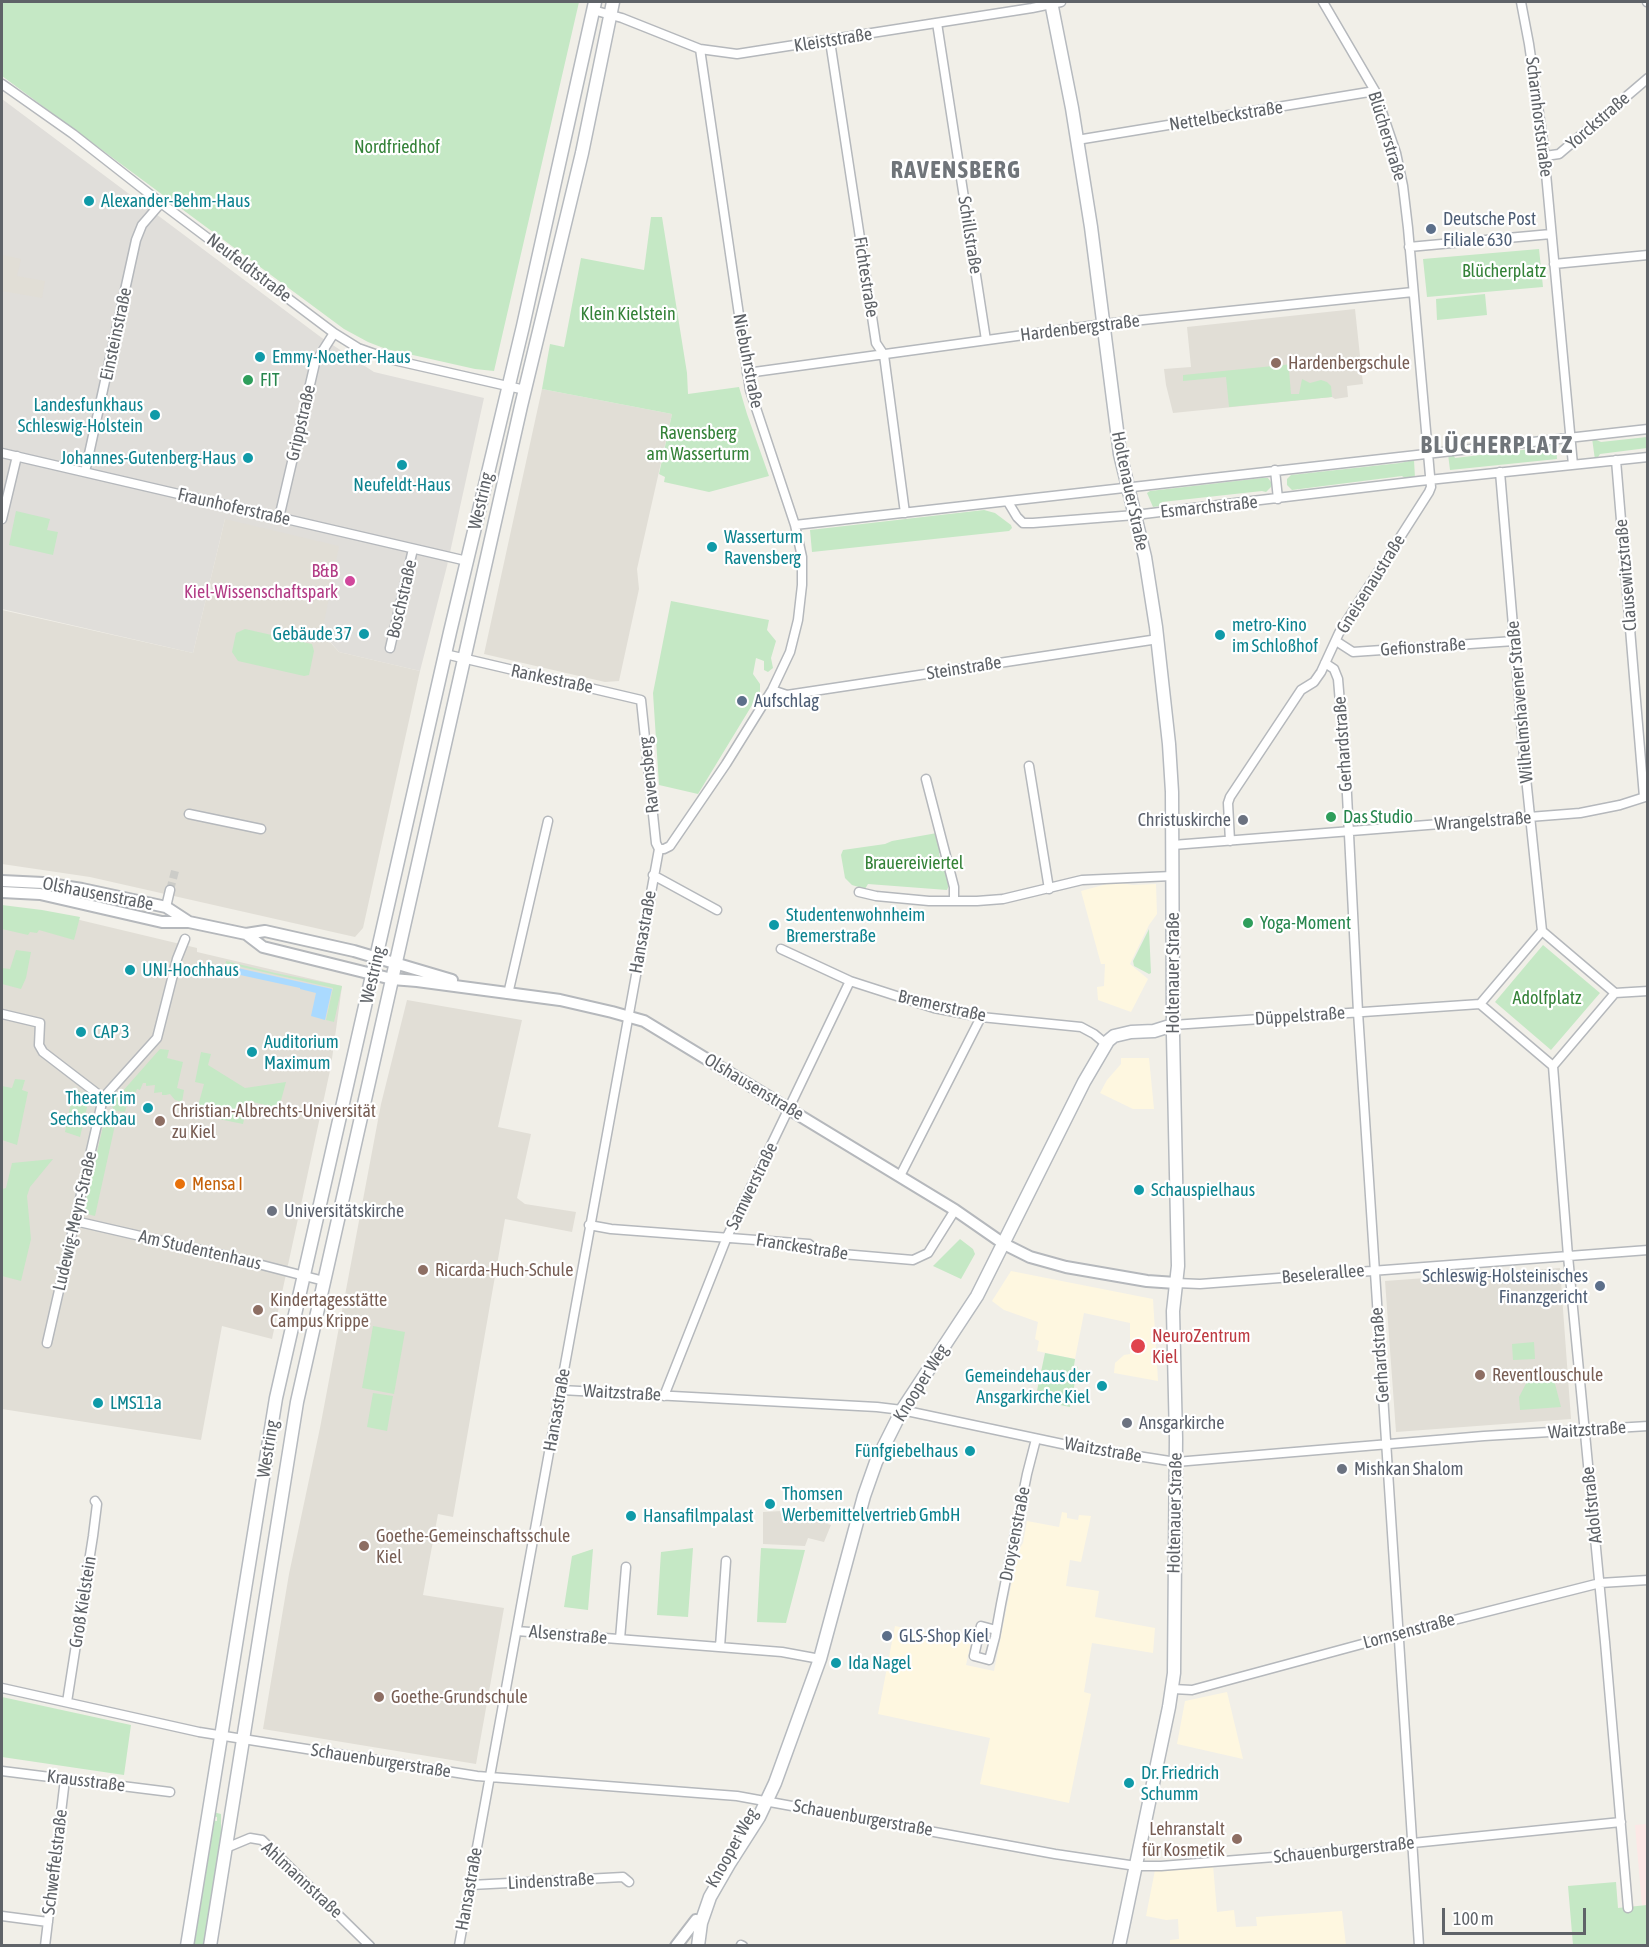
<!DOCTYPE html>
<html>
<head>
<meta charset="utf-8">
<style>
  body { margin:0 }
  #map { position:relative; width:1649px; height:1947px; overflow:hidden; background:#f1efe8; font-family:"Asap Condensed",sans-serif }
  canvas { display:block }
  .frame { position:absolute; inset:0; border:3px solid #5f6368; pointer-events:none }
  .scale { position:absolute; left:1442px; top:1908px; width:144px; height:27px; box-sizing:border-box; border:3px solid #5f6368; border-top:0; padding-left:8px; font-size:18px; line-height:21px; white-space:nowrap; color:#5f6368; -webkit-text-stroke:4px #fff; paint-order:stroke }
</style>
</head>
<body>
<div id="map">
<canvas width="1649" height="1947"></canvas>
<div class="frame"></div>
<div class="scale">100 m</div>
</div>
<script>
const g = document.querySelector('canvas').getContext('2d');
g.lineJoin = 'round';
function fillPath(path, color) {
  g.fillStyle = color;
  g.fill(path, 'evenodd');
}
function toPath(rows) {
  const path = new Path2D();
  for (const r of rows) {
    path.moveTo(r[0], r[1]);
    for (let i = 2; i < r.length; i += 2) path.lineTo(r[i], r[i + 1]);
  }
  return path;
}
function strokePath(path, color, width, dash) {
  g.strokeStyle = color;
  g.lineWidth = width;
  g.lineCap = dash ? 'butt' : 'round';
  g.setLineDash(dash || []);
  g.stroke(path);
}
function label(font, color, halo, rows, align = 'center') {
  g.font = font + ' "Asap Condensed",sans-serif';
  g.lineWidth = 4.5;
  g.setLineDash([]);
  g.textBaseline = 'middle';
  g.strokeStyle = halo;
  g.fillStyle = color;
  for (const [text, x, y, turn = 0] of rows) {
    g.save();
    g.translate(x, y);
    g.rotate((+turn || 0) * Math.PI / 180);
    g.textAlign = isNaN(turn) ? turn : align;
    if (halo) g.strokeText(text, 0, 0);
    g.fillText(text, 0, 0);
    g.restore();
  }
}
fillPath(toPath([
  [1114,882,1133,885,1156,884,1157,914,1149,925,1130,964,1148,979,1131,1012,1098,1000,1097,987,1104,986,1105,964,1101,964,1081,891],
  [1121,1058,1149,1058,1154,1109,1133,1109,1100,1093,1107,1080,1121,1064],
  [1011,1271,1153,1299,1158,1381,1114,1373,1115,1363,1124,1355,1130,1354,1130,1323,1084,1313,1075,1359,1037,1351,1039,1341,1035,1339,1038,1322,1004,1310,992,1301],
  [1062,1512,1067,1513,1067,1518,1078,1520,1079,1515,1091,1516,1081,1562,1070,1560,1066,1586,1099,1591,1095,1617,1155,1628,1153,1653,1092,1643,1084,1692,1091,1694,1069,1803,980,1784,990,1738,878,1714,895,1626,971,1642,966,1665,994,1671,1018,1551,1023,1543,1027,1521,1059,1527],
  [1227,1692,1243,1759,1177,1744,1185,1701],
  [1213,1865,1217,1912,1234,1910,1236,1927,1257,1926,1256,1917,1342,1911,1346,1945,1170,1945,1170,1940,1179,1939,1178,1919,1166,1920,1146,1916,1155,1870]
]), '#fef7e0');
fillPath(toPath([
  [2,99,322,338,374,372,484,398,447,566,420,671,339,652,225,519,193,653,2,609]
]), '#e0deda');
fillPath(toPath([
  [2,255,21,259,17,276,45,281,42,298,2,291],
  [1355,309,1363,384,1347,386,1348,397,1335,399,1332,397,1173,413,1166,385,1164,369,1191,367,1187,327],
  [542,389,672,414,637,569,639,589,619,681,605,682,484,654],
  [225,519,339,546,322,633,339,652,420,671,363,928,355,937,90,877,2,864,2,610,193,653],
  [2,909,63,916,197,948,197,952,342,986,331,1066,272,1339,222,1326,201,1440,2,1409],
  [407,1000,522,1020,498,1127,531,1134,517,1198,525,1204,576,1212,572,1232,505,1219,453,1517,438,1514,423,1595,504,1608,476,1764,263,1729,289,1574,320,1428,381,1104],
  [1560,1268,1571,1419,1396,1432,1385,1281],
  [819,1509,825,1511,823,1516,830,1518,828,1524,831,1525,824,1542,808,1538,805,1546,763,1544,763,1512]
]), '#e1ded6');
fillPath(toPath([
  [1647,1824,1647,1905,1642,1906,1635,1825]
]), '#fce8e6');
fillPath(toPath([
  [2,2,579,2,494,371,475,369,386,349,368,342,344,329,2,76],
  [651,217,662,217,687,373,688,394,739,387,747,414,769,476,709,492,664,482,665,477,659,474,672,414,542,389,550,344,564,347,581,258,644,270],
  [1539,249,1543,287,1427,297,1423,259],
  [1485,294,1487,315,1437,320,1436,299],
  [1323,361,1324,367,1289,370,1291,394,1299,394,1302,379,1310,383,1321,380,1327,382,1331,386,1332,397,1229,407,1226,377,1183,381,1183,375],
  [1647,437,1647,448,1600,454,1597,459,1595,460,1592,438,1601,442],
  [1556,443,1557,459,1450,470,1448,454,1453,454,1455,458,1505,452,1548,447,1551,444],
  [1414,460,1415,478,1406,479,1402,476,1292,490,1287,485,1287,479,1291,475,1400,463],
  [1262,478,1268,478,1271,482,1271,487,1266,492,1262,491,1162,502,1160,506,1153,507,1147,493,1150,491],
  [984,510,995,513,1011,525,1012,528,1009,531,812,552,810,530],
  [16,511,50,519,47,530,58,532,53,555,9,545],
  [671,601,769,620,767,630,776,641,771,658,773,668,768,672,764,670,764,661,756,658,753,674,760,684,760,692,698,794,659,785,653,693],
  [245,629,312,644,314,651,309,675,304,676,238,661,232,652,236,633],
  [937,833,942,853,939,853,942,869,947,870,950,883,947,890,868,884,865,889,852,885,845,878,841,855,843,850,885,844,892,841],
  [2,905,42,910,80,917,74,940,39,930,37,933,30,932,28,935,2,929],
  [1149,929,1151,973,1149,974,1134,966,1133,961],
  [1543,945,1600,993,1551,1050,1495,1002],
  [16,950,31,952,26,978,21,989,2,984,2,968,10,969],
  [226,961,275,973,342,986,334,1022,326,1020,333,988,233,965,230,975,223,974],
  [160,1049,169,1050,167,1058,183,1062,177,1088,184,1090,182,1102,175,1100,170,1094,166,1095,162,1095,162,1092,154,1093,155,1085,146,1086,146,1083,143,1083,140,1090,137,1089,134,1096,129,1098,125,1112,115,1111,112,1107,114,1101],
  [201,1052,211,1054,208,1065,245,1088,286,1082,279,1108,248,1101,243,1124,204,1116,205,1108,198,1106,204,1084,195,1082],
  [15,1079,25,1080,22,1090,28,1092,17,1145,2,1140,2,1086,12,1088],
  [74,1087,89,1099,80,1137,65,1132],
  [104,1122,115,1125,95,1216,83,1213],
  [53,1159,30,1187,27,1196,31,1239,21,1281,2,1276,2,1189,6,1188,12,1163],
  [960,1239,973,1249,975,1254,961,1279,933,1266],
  [373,1326,405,1332,394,1394,362,1388],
  [1534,1342,1535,1359,1513,1360,1512,1344],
  [1045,1353,1075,1359,1074,1366,1078,1367,1070,1407,1035,1400],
  [1530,1376,1554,1380,1561,1407,1520,1410,1519,1397],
  [373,1393,393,1396,387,1431,367,1427],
  [693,1548,688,1617,657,1615,661,1552],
  [761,1548,805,1550,786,1623,757,1622],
  [593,1549,588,1610,564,1607,572,1556],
  [2,1697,131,1725,124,1775,2,1757],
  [213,1812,221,1814,221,1840,205,1945,192,1946,211,1820,217,1821,217,1817,212,1816],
  [1616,1882,1618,1908,1647,1905,1647,1945,1573,1945,1568,1886]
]), '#c5e8c5');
fillPath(toPath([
  [233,967,332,989,325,1020,311,1016,316,993,300,989,300,988,231,973]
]), '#aadaff');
strokePath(toPath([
  [170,890,175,871]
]), '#ccccc8', 8, [8, 4]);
const minor = toPath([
  [1521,2,1529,44,1543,141,1573,465],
  [1647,2,1648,2],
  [593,10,622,18,700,49,737,54,1032,8,1061,2],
  [937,23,986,340],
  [830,41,876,343,884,355,905,513],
  [2,84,73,134,161,203,334,333,358,348,389,359,525,390],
  [1077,140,1375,91],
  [1545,156,1559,154,1648,78],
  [1409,247,1551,234],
  [1554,264,1648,255],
  [747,373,1104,324,1413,292],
  [2,453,467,561],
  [1616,460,1644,797],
  [1275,470,1278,499],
  [85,472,136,240,142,225,161,203],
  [1500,472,1525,768,1542,931],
  [1008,502,1017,517,1023,523,1033,523,1135,515,1419,481,1648,457],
  [279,518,315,363,334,333],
  [2,519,17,456],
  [795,525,1648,429],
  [1336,641,1353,652,1514,641],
  [390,648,413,549],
  [445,654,641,700,656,843,659,849],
  [1325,663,1334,669,1338,679,1346,775,1358,1012,1419,1946],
  [772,690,787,695,1158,639],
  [1029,766,1049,889],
  [926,779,954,887,954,901],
  [189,814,261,829],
  [1230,841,1228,803,1230,797,1301,690,1314,682,1321,672,1339,633,1429,492,1431,487,1408,228,1403,186,1396,153,1375,91,1323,2],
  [1173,845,1580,813,1620,805,1648,796],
  [659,849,664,849,670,846,726,764,772,690,790,652,798,620,802,585,802,557,795,525,750,390,700,49],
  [653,875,717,910],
  [859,892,876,896,929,901,977,901,1003,899,1082,880,1172,876],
  [166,907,170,890],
  [1542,931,1615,993,1553,1066,1480,1004,1542,931],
  [781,949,850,981,934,1008,981,1017,1081,1027,1094,1034,1106,1044],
  [1615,993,1648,991],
  [508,994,548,821],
  [2,1014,40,1023,39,1045,43,1052,103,1098],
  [1173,1025,1480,1004],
  [1553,1066,1568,1256,1605,1642,1628,1908],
  [103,1098,157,1038,177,959,185,939],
  [900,1176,981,1017],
  [75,1221,223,1255,324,1281],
  [589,1225,611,1229,809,1244,819,1252,913,1260,928,1253,955,1210],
  [1176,1283,1200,1284,1648,1250],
  [47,1343,103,1098],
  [561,1390,877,1407,902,1410,1067,1445,1176,1462,1484,1436,1648,1426],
  [664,1396,727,1237,850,981],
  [996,1630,981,1626,974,1656,989,1660,995,1637,1001,1604,1027,1474,1036,1439],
  [517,1631,782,1652,820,1659],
  [620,1639,626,1567],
  [720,1647,726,1561],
  [2,1688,199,1732,477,1776,737,1796,1055,1854,1136,1866,1161,1866,1274,1857,1621,1822],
  [1173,1689,1192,1690,1399,1634,1600,1583,1648,1580],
  [67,1702,93,1536,97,1504,95,1501],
  [2,1771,170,1792],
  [226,1848,250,1838,262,1840,370,1946],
  [471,1885,623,1877,629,1882],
  [2,1916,48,1922],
  [741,1945,743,1946],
  [45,1946,65,1779],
  [459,1946,659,849]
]);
const tertiary = toPath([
  [2,881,43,883,82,889,166,907,189,922],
  [2,892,40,894,162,922,189,922,246,934,265,931,354,951,452,980],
  [246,934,263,947,392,979,417,981,560,1000,612,1012,644,1021,955,1210,1004,1244,1030,1257,1066,1267,1147,1281,1176,1283],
  [676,1946,696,1920]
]);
const secondary = toPath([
  [1051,2,1072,108,1091,227,1120,454,1145,557,1156,627,1169,744,1172,792,1173,1035,1178,1266,1173,1311,1176,1439,1174,1673,1169,1707,1119,1946],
  [187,1946,276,1398,450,632,523,326,595,2],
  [210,1946,297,1402,521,406,582,153,613,2],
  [698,1946,701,1923,710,1897,729,1864,759,1817,775,1783,820,1659,864,1496,876,1462,902,1410,977,1296,1084,1082,1108,1041,1114,1036,1131,1032,1154,1031,1173,1025]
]);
strokePath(minor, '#b5b8bc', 11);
strokePath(tertiary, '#b5b8bc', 14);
strokePath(secondary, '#b6babf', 15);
strokePath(minor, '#fff', 8);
strokePath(tertiary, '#fff', 10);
strokePath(secondary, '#fff', 12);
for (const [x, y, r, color] of [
  [89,201,6,"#0f9aa8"],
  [1431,229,6,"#5c6f8a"],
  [260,357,6,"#0f9aa8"],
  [1276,363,6,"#8d6e63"],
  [248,380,6,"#2e9e5b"],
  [155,415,6,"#0f9aa8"],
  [248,458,6,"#0f9aa8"],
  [402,465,6,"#0f9aa8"],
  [712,547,6,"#0f9aa8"],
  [350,581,6,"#d1479c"],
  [364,634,6,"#0f9aa8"],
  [1220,635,6,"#0f9aa8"],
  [742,701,6,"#5c6f8a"],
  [1331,817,6,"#2e9e5b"],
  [1243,820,6,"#6b7280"],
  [1248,923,6,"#2e9e5b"],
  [774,925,6,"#0f9aa8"],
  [130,970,6,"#0f9aa8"],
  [81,1032,6,"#0f9aa8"],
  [252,1052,6,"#0f9aa8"],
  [148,1108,6,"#0f9aa8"],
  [160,1121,6,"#8d6e63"],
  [180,1184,6,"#e8710a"],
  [1139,1190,6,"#0f9aa8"],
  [272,1211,6,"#6b7280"],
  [423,1270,6,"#8d6e63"],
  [1600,1286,6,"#5c6f8a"],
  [258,1310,6,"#8d6e63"],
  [1138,1346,8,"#e0444e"],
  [1480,1375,6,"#8d6e63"],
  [1102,1386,6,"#0f9aa8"],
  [98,1403,6,"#0f9aa8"],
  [1127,1423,6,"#6b7280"],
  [970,1451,6,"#0f9aa8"],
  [1342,1469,6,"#6b7280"],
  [770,1504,6,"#0f9aa8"],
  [631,1516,6,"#0f9aa8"],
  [364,1546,6,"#8d6e63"],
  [887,1636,6,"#5c6f8a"],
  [836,1663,6,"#0f9aa8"],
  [379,1697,6,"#8d6e63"],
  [1129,1783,6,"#0f9aa8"],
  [1237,1839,6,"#8d6e63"]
]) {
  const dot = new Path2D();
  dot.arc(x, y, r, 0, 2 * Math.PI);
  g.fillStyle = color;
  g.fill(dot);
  strokePath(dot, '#fff', 2);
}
label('18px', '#5f6368', '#fff', [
  ["Kleiststraße",833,40,-9],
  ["Nettelbeckstraße",1226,116,-9],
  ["Scharnhorststraße",1539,117,83],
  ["Yorckstraße",1598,121,-41],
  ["Blücherstraße",1387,136,73],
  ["Schillstraße",970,235,81],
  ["Neufeldtstraße",249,268,37],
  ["Fichtestraße",866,277,81],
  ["Hardenbergstraße",1080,328,-7],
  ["Einsteinstraße",116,334,-78],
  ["Niebuhrstraße",748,361,79],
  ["Grippstraße",301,423,-77],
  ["Holtenauer Straße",1130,491,78],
  ["Westring",481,501,-77],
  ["Fraunhoferstraße",234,507,13],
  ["Esmarchstraße",1209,507,-6],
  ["Clausewitzstraße",1626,575,-95],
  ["Gneisenaustraße",1371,584,-58],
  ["Boschstraße",402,599,-77],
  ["Gefionstraße",1423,647,-4],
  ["Steinstraße",964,668,-9],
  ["Rankestraße",552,679,12],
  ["Wilhelmshavener Straße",1520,702,-95],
  ["Gerhardstraße",1343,744,-94],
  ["Ravensberg",649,775,-96],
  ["Wrangelstraße",1483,821,-4],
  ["Olshausenstraße",98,894,11],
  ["Hansastraße",643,932,-80],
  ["Holtenauer Straße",1173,973,-90],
  ["Westring",373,975,-77],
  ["Bremerstraße",942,1006,13],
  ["Düppelstraße",1300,1016,-4],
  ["Olshausenstraße",754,1087,31],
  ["Samwerstraße",752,1186,-64],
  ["Ludewig-Meyn-Straße",75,1221,-77],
  ["Franckestraße",802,1247,9],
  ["Am Studentenhaus",200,1250,13],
  ["Beselerallee",1323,1274,-5],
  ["Gerhardstraße",1380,1355,-94],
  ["Knooper Weg",921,1383,-58],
  ["Waitzstraße",622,1393,3],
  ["Hansastraße",557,1410,-80],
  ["Waitzstraße",1587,1430,-4],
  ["Westring",268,1449,-81],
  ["Waitzstraße",1103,1450,10],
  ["Adolfstraße",1592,1505,-96],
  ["Holtenauer Straße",1175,1513,-89],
  ["Droysenstraße",1015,1534,-79],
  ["Groß Kielstein",83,1602,-81],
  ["Lornsenstraße",1409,1631,-15],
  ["Alsenstraße",568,1635,5],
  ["Schauenburgerstraße",381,1761,9],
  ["Krausstraße",86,1781,7],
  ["Schauenburgerstraße",863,1818,10],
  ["Knooper Weg",732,1848,-61],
  ["Schauenburgerstraße",1344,1850,-6],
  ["Schweffelstraße",55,1862,-83],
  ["Ahlmannstraße",302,1880,43],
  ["Lindenstraße",551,1881,-3],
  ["Hansastraße",469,1889,-80]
]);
label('18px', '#348238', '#fff', [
  ["Nordfriedhof",397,147],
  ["Blücherplatz",1504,271],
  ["Klein Kielstein",628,314],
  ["Ravensberg",698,433],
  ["am Wasserturm",698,454],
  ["Brauereiviertel",914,863],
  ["Adolfplatz",1547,998]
]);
label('18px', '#0d838f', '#fff', [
  ["Alexander-Behm-Haus",101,201],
  ["Emmy-Noether-Haus",272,357],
  ["Landesfunkhaus",143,405,"right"],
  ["Schleswig-Holstein",143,426,"right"],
  ["Johannes-Gutenberg-Haus",236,458,"right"],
  ["Neufeldt-Haus",402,485,"center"],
  ["Wasserturm",724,537],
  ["Ravensberg",724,558],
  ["metro-Kino",1232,625],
  ["im Schloßhof",1232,646],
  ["Gebäude 37",352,634,"right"],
  ["Studentenwohnheim",786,915],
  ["Bremerstraße",786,936],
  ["UNI-Hochhaus",142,970],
  ["CAP 3",93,1032],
  ["Auditorium",264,1042],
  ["Maximum",264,1063],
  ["Theater im",136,1098,"right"],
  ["Sechseckbau",136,1119,"right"],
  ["Schauspielhaus",1151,1190],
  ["Gemeindehaus der",1090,1376,"right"],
  ["Ansgarkirche Kiel",1090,1397,"right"],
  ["LMS11a",110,1403],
  ["Fünfgiebelhaus",958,1451,"right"],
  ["Thomsen",782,1494],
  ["Werbemittelvertrieb GmbH",782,1515],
  ["Hansafilmpalast",643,1516],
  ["Ida Nagel",848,1663],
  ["Dr. Friedrich",1141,1773],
  ["Schumm",1141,1794]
], 'left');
label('18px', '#4e5e75', '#fff', [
  ["Deutsche Post",1443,219],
  ["Filiale 630",1443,240],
  ["Aufschlag",754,701],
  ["Schleswig-Holsteinisches",1588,1276,"right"],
  ["Finanzgericht",1588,1297,"right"],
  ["GLS-Shop Kiel",899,1636]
], 'left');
label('18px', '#785e54', '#fff', [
  ["Hardenbergschule",1288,363],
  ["Christian-Albrechts-Universität",172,1111],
  ["zu Kiel",172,1132],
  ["Ricarda-Huch-Schule",435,1270],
  ["Kindertagesstätte",270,1300],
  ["Campus Krippe",270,1321],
  ["Reventlouschule",1492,1375],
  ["Goethe-Gemeinschaftsschule",376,1536],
  ["Kiel",376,1557],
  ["Goethe-Grundschule",391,1697],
  ["Lehranstalt",1225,1829,"right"],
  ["für Kosmetik",1225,1850,"right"]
], 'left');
label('18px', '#27864d', '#fff', [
  ["FIT",260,380],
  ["Das Studio",1343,817],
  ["Yoga-Moment",1260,923]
], 'left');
label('18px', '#b23c85', '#fff', [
  ["B&B",338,571],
  ["Kiel-Wissenschaftspark",338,592]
], 'right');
label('18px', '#5b616d', '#fff', [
  ["Christuskirche",1231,820,"right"],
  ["Universitätskirche",284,1211],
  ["Ansgarkirche",1139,1423],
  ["Mishkan Shalom",1354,1469]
], 'left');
label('18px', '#c56008', '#fff', [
  ["Mensa I",192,1184]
], 'left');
label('18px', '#be3a42', '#fff', [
  ["NeuroZentrum",1152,1336],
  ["Kiel",1152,1357]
], 'left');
g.letterSpacing = '1.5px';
label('bold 24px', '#70757a', '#fff', [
  ["RAVENSBERG",956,170],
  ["BLÜCHERPLATZ",1497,445]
]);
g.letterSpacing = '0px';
</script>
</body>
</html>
